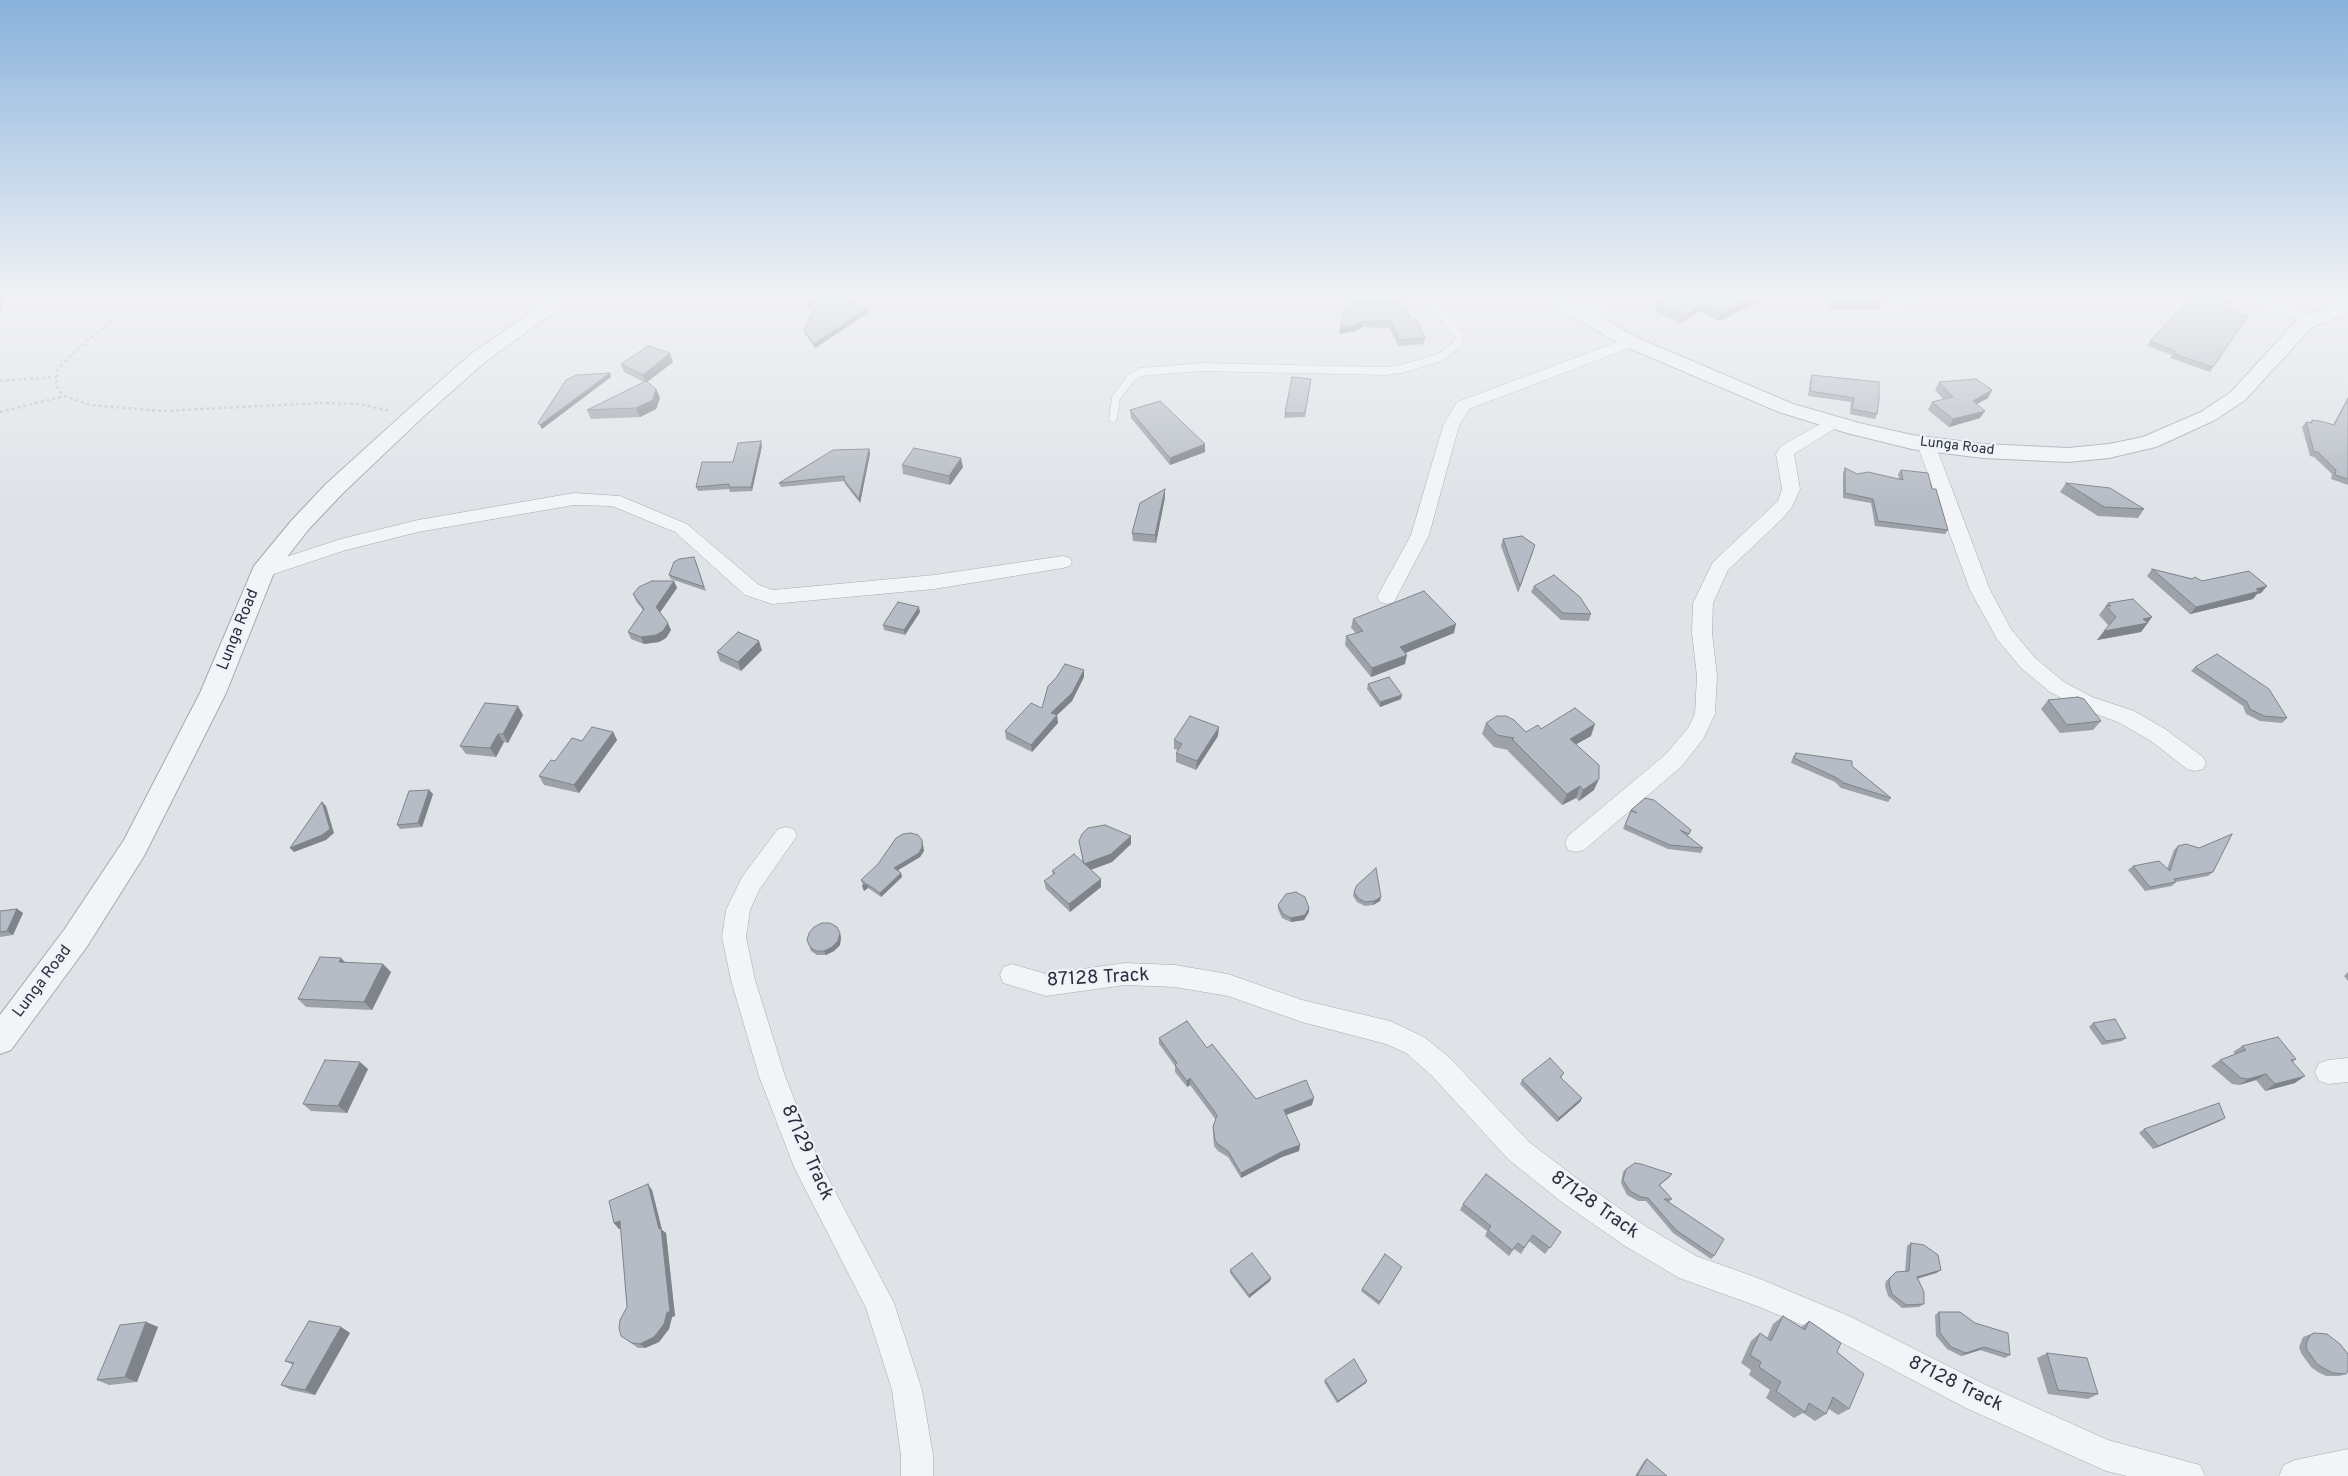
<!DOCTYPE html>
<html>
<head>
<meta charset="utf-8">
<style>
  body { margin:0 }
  canvas { display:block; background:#dfe3e8 }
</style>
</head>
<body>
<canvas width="2348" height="1476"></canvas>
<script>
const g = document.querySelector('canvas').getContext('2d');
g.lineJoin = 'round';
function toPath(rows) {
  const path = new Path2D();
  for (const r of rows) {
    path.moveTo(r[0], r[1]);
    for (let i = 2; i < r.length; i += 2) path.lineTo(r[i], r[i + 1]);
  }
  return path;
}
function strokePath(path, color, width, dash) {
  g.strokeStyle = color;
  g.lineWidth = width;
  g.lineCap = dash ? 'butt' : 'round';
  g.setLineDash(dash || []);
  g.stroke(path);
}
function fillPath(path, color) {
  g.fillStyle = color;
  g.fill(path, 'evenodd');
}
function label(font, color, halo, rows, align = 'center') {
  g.font = font + ' Overpass,sans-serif';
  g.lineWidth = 4.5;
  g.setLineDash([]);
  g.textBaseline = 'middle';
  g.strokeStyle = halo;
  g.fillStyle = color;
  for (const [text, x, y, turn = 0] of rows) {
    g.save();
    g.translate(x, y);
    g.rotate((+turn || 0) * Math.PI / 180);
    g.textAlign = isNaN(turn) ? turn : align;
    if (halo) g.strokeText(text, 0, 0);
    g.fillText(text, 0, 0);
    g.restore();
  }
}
const service = toPath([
  [1113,418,1116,398,1131,378,1141,372,1202,367,1385,371,1401,369,1439,358,1453,348,1459,341,1460,335,1423,295]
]);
const minor = toPath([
  [1608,295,1626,295,1587,319,1577,319,1574,316,1577,313,1608,295],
  [1913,295,1935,295,1933,298,1887,314,1879,309,1882,306,1913,295],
  [2239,295,2260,295,2317,317,2320,320,2317,323,2307,323,2241,298,2239,295],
  [2323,295,2338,295,2347,308,2344,311,2334,311,2323,295],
  [1631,337,1637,339,1639,342,1637,345,1469,409,1459,426,1455,440,1429,535,1394,602,1387,604,1380,602,1377,597,1411,535,1443,426,1457,402,1631,337],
  [1833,417,1839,418,1841,422,1839,426,1794,454,1800,489,1792,507,1782,519,1728,570,1713,603,1712,633,1717,676,1715,714,1703,739,1682,766,1584,850,1576,852,1568,850,1565,843,1568,836,1666,754,1688,728,1695,714,1697,676,1692,633,1693,603,1713,562,1778,501,1782,489,1776,454,1781,446,1833,417],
  [1926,439,1932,440,1935,444,1990,590,2011,629,2035,658,2064,682,2092,697,2134,711,2165,729,2203,757,2206,763,2203,769,2195,771,2187,769,2151,741,2120,723,2078,707,2050,692,2021,668,1997,639,1970,590,1917,444,1920,440,1926,439],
  [574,493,620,496,687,524,759,585,773,590,934,575,1063,556,1070,558,1072,562,1070,566,1063,568,934,589,772,604,745,595,675,532,612,506,574,505,418,532,346,550,262,578,255,577,253,572,255,567,341,539,418,520,574,493],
  [786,827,794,829,797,836,759,890,750,910,746,937,755,980,785,1076,818,1159,894,1303,922,1390,933,1455,933,1476,901,1476,901,1455,892,1390,866,1308,794,1167,759,1076,731,980,722,937,726,910,742,877,778,829,786,827],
  [1125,963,1175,965,1228,974,1302,1000,1390,1021,1424,1037,1450,1058,1529,1142,1583,1183,1645,1226,1696,1256,1758,1278,1849,1316,1988,1386,2108,1440,2200,1465,2205,1476,2127,1476,2106,1471,1966,1408,1829,1336,1757,1306,1679,1278,1625,1246,1563,1203,1509,1160,1432,1076,1406,1053,1386,1044,1302,1022,1228,996,1175,987,1125,985,1046,996,1003,983,1000,975,1003,967,1012,964,1046,974,1125,963],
  [2348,1058,2348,1082,2328,1084,2319,1081,2315,1072,2319,1063,2328,1060,2348,1058],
  [2348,1449,2348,1476,2279,1476,2284,1465,2295,1460,2348,1449]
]);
const tertiary = toPath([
  [556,295,578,295,485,362,425,415,342,494,308,530,273,575,226,693,144,856,86,948,11,1050,0,1054,0,1015,64,930,124,840,200,693,254,566,292,520,326,484,411,407,471,354,556,295],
  [1540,295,1563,295,1638,338,1793,404,1859,423,1912,435,1983,444,2068,448,2109,444,2143,437,2201,412,2231,392,2297,320,2339,302,2348,301,2348,313,2311,328,2245,400,2215,420,2156,447,2109,458,2068,462,1983,458,1912,449,1847,433,1779,412,1624,346,1542,299,1540,295]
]);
strokePath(service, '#a4aab2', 9);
strokePath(minor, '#a4aab2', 1);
strokePath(tertiary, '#a4aab2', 2);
strokePath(toPath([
  [137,295,120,314,74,352,58,369,56,383,59,391,65,396,90,405,162,411,321,403,360,404,390,411],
  [0,381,56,377],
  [0,412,65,396]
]), '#bdc1c7', 2.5, [3, 3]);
strokePath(service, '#f2f4f7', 8);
fillPath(minor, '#f2f4f7');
fillPath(tertiary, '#f2f4f7');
fillPath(toPath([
  [1673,295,1760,295,1758,302,1719,321,1698,311,1682,323,1655,311,1658,304],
  [1823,295,1885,295,1878,310,1829,310],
  [2096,295,2114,295,2111,301],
  [805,303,869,312,815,348,805,334,804,330,813,312,806,307],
  [1358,303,1411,319,1425,338,1424,344,1398,346,1390,328,1362,327,1356,331,1339,334],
  [2227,309,2248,316,2210,372,2170,358,2172,355,2147,346,2150,341],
  [673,362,647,382,656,389,660,398,656,409,640,417,591,419,587,410,644,382,624,372,621,364],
  [1812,375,1879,382,1877,414,1875,419,1850,414,1851,402,1808,396,1810,380],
  [1311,379,1305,417,1284,418,1285,413],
  [1939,382,1992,390,1988,398,1977,404,1980,418,1949,427,1928,410,1932,402,1943,399,1935,390],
  [2348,397,2348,485,2331,479,2332,474,2314,457,2310,456,2302,427,2306,422,2310,423,2312,420,2333,425],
  [1130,410,1205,444,1205,452,1170,465,1131,418],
  [762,446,752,491,730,492,729,489,698,491,696,487,733,462],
  [869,449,870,454,860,503,845,484,844,481,781,487,779,483],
  [902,465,963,467,950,485,903,474],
  [1845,468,1857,474,1899,479,1898,474,1901,470,1932,489,1948,530,1945,534,1875,526,1871,503,1843,498,1843,473],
  [2066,483,2144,509,2138,518,2098,516,2060,492],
  [1165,497,1156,543,1133,541,1132,533],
  [1503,539,1535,545,1518,593,1501,546],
  [696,562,706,591,671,579,669,575],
  [2152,569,2202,581,2267,586,2261,593,2257,594,2253,599,2190,614,2147,576],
  [674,581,677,588,660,612,671,630,666,638,659,642,644,644,631,639,628,632,643,610,636,601,633,594],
  [1534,586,1591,614,1589,621,1561,620,1531,592],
  [2108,603,2152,617,2141,632,2097,640,2109,626,2099,615],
  [920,612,905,635,884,630,883,625],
  [1353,619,1454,633,1405,653,1405,664,1371,677,1345,645,1346,636,1356,633,1351,628],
  [762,650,741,671,720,661,717,652],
  [2195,667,2287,718,2282,723,2260,721,2246,714,2243,706,2191,671],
  [1084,677,1072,701,1057,715,1058,723,1032,752,1006,739,1005,731,1042,708],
  [1368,684,1401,699,1380,707,1367,689],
  [2048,700,2101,721,2093,730,2060,733,2041,709],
  [523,715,508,743,504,742,496,757,466,754,460,746],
  [1486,723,1526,732,1541,729,1591,736,1576,744,1594,790,1579,801,1576,798,1562,805,1508,751,1508,750,1494,747,1482,734],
  [613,732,617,740,579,793,544,785,539,776,555,761,582,741],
  [1218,736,1196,770,1176,762,1176,753,1178,750,1174,749,1174,740],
  [1796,753,1852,766,1891,798,1888,802,1841,788,1835,782,1791,763,1793,757],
  [429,790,433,794,422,827,400,829,397,825],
  [1631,810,1691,830,1688,836,1703,848,1701,853,1668,849,1623,829],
  [1079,841,1131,844,1112,862,1090,870,1101,887,1070,912,1046,889,1044,881,1053,875,1052,871,1083,863],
  [923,845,924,851,920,857,898,870,901,873,902,877,881,897,868,888,864,891,863,885,861,880],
  [2178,846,2213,872,2208,876,2176,882,2172,886,2145,891,2128,870,2133,866,2167,869,2174,850],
  [1354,892,1381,897,1380,901,1373,905,1365,906,1357,902,1353,896],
  [1278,905,1309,908,1309,912,1304,920,1291,922,1282,918,1278,909],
  [17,909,23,913,13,935,0,937,0,911],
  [841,937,840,945,834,951,826,955,817,955,811,951,807,940],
  [346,963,391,972,372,1010,306,1007,298,999],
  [2348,972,2348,981,2344,976],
  [2093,1023,2126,1038,2122,1041,2102,1045,2089,1027],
  [1159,1038,1207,1048,1256,1099,1312,1105,1286,1115,1300,1145,1299,1151,1282,1157,1241,1178,1228,1157,1218,1151,1214,1146,1213,1134,1213,1127,1216,1120,1190,1085,1187,1087,1175,1072,1175,1066,1159,1044],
  [2242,1046,2296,1059,2293,1062,2295,1083,2265,1091,2256,1080,2239,1085,2232,1084,2211,1066,2220,1060,2235,1054,2233,1052],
  [368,1069,347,1113,311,1111,303,1104],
  [1564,1073,1561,1078,1582,1098,1580,1102,1557,1122,1520,1084,1522,1080],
  [2225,1118,2220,1121,2153,1149,2139,1133,2144,1129],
  [1626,1169,1672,1174,1669,1178,1660,1185,1672,1199,1669,1202,1714,1256,1711,1259,1673,1233,1646,1201,1638,1201,1627,1195,1621,1183,1623,1172],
  [652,1190,662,1230,666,1233,675,1316,672,1317,669,1329,659,1342,645,1348,638,1348,621,1336,627,1307,621,1228,619,1229,614,1223],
  [1463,1204,1561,1232,1545,1254,1529,1241,1521,1254,1514,1249,1509,1256,1485,1236,1487,1231,1460,1210],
  [1911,1243,1941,1270,1936,1273,1918,1278,1924,1304,1919,1307,1902,1308,1888,1296,1885,1286,1886,1281,1896,1272,1905,1272,1907,1246],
  [1402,1267,1379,1305,1361,1291,1362,1289],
  [1230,1270,1271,1278,1270,1281,1249,1298,1230,1273],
  [1939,1312,2010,1355,2005,1358,1980,1350,1961,1356,1947,1349,1936,1336,1935,1315],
  [1783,1316,1801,1327,1809,1321,1837,1352,1849,1409,1838,1415,1829,1409,1826,1414,1815,1421,1803,1413,1794,1418,1766,1398,1770,1390,1749,1375,1751,1370,1741,1363,1751,1341,1760,1333,1767,1338,1773,1324],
  [146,1322,158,1327,137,1382,109,1385,97,1380],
  [341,1327,350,1333,315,1395,291,1390,281,1385,293,1365,285,1361],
  [2314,1333,2346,1374,2340,1376,2326,1376,2318,1372,2311,1367,2301,1353,2299,1347,2303,1337],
  [2047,1353,2098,1394,2088,1399,2048,1394,2037,1358],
  [1325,1380,1366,1383,1337,1403,1324,1382],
  [1647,1459,1667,1476,1635,1476,1644,1461]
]), '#9da2a9');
fillPath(toPath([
  [0,295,2,295,4,298,0,314],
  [1759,295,1760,295,1758,302,1719,321,1722,314],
  [1701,304,1698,311,1682,323,1685,316],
  [868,308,869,312,815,348,814,344],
  [1362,321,1362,327,1356,331,1339,334,1340,328],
  [670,353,673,362,646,383,643,375],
  [610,373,611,377,542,429,540,425],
  [656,389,660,398,656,409,640,417,636,408],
  [1992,390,1988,398,1968,409,1973,401],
  [1985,411,1980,418,1949,427,1953,419],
  [761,441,762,446,752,491,751,487],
  [1205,444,1205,452,1170,465,1170,458],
  [869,449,870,454,860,503,859,499],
  [961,458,963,467,950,485,949,476],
  [1165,489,1165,497,1156,543,1155,535],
  [1535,545,1533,552,1518,593,1520,586],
  [674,581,677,588,659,614,656,607],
  [2267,586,2261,593,2257,594,2253,599,2190,614,2196,607,2256,589],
  [919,607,920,612,905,635,904,630],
  [2152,617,2141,632,2097,640,2104,631,2143,619],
  [668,623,671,630,666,638,659,642,644,644,641,637],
  [1456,624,1454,633,1398,656,1400,647],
  [759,641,762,650,741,671,738,662],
  [1407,655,1405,664,1371,677,1372,668],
  [1084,670,1084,677,1072,701,1052,720,1051,713],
  [1402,695,1401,699,1380,707,1380,702],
  [518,706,523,715,508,743,503,734],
  [1057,715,1058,723,1032,752,1031,745],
  [1595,724,1591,736,1566,750,1570,739],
  [1219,727,1218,736,1196,770,1197,761],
  [613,732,617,740,579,793,574,785],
  [498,734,504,742,496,757,490,748],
  [1599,779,1594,790,1579,801,1583,790],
  [1580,786,1576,798,1562,805,1567,794],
  [429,790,433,794,422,827,418,823],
  [322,802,326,806,334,833,326,840,294,852,290,848],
  [1131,836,1131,844,1112,862,1085,872,1084,864],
  [922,840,924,851,920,857,895,872,894,868],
  [901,873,902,877,881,897,880,893],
  [1101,879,1101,887,1070,912,1069,904],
  [867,884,868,888,864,891,862,886],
  [1381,897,1380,901,1373,905,1374,901],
  [1309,908,1309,912,1304,920,1291,922,1291,918],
  [17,909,23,913,13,935,7,931],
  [840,933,841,937,840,945,834,951,826,955,824,951],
  [341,958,349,966,339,962],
  [383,964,391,972,372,1010,364,1002],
  [360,1062,368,1069,347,1113,338,1106],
  [2266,1074,2256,1080,2239,1085,2248,1079],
  [2305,1076,2295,1083,2265,1091,2275,1084],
  [1190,1078,1190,1085,1187,1087,1187,1081],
  [1314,1098,1312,1105,1283,1116,1284,1110],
  [1582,1098,1580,1102,1557,1122,1559,1118],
  [2225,1118,2220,1121,2153,1149,2158,1146],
  [1300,1145,1299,1151,1282,1157,1241,1178,1241,1173,1283,1151],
  [648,1184,652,1190,662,1230,666,1233,675,1316,672,1317,669,1329,659,1342,645,1348,640,1344,659,1229],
  [620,1221,625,1226,619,1229,614,1223],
  [1941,1270,1936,1273,1913,1280,1917,1277],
  [1271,1278,1270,1281,1249,1298,1249,1295],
  [146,1322,158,1327,137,1382,125,1377],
  [341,1327,350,1333,315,1395,305,1390],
  [1984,1347,1980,1350,1961,1356,1966,1353],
  [1367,1381,1366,1383,1337,1403,1338,1401]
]), '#7f848a');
const building = toPath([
  [822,295,835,295,868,308,814,344,804,330,814,309,805,303,822,295],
  [1673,295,1759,295,1722,314,1701,304,1685,316,1658,304,1673,295],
  [1830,295,1885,295,1882,301,1833,301,1830,295],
  [2194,295,2206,295,2231,303,2227,309,2248,316,2213,367,2174,354,2175,351,2150,341,2194,295],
  [1348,298,1358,303,1402,300,1411,319,1416,319,1425,338,1399,340,1391,321,1362,321,1356,325,1340,328,1348,298],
  [648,346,670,353,643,375,621,364,648,346],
  [610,373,540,425,538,423,566,380,577,375,610,373],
  [1812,375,1879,382,1879,400,1877,414,1852,409,1854,398,1810,391,1812,375],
  [1292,377,1311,379,1305,413,1285,413,1292,377],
  [1976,379,1992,390,1973,401,1985,411,1953,419,1932,402,1953,397,1939,382,1976,379],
  [646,381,656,389,653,400,636,408,587,410,646,381],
  [2348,399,2348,479,2335,475,2336,470,2318,452,2314,452,2306,422,2312,423,2312,420,2320,421,2334,425,2348,399],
  [1160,401,1205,444,1170,458,1130,410,1160,401],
  [761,441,751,487,729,487,729,484,696,487,702,462,733,462,738,443,761,441],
  [914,448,961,458,949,476,902,465,914,448],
  [869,449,859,499,844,480,844,476,779,483,833,450,869,449],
  [1845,468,1857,474,1868,472,1903,480,1901,470,1928,473,1932,489,1936,489,1948,530,1878,521,1873,499,1845,493,1845,468],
  [2066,483,2110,488,2144,509,2104,507,2066,483],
  [1165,489,1155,535,1132,533,1140,503,1165,489],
  [1522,536,1535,545,1520,586,1503,539,1522,536],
  [694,557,704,587,669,575,674,562,679,559,694,557],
  [2152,569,2192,579,2195,577,2202,581,2249,571,2267,586,2256,589,2260,591,2196,607,2152,569],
  [1554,575,1580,597,1591,614,1563,613,1534,586,1554,575],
  [652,581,674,581,656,607,668,623,663,631,656,635,641,637,628,632,644,609,633,594,639,587,652,581],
  [1424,591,1456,624,1400,647,1407,655,1372,668,1346,636,1363,631,1353,619,1424,591],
  [2133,599,2152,617,2143,619,2148,623,2104,631,2116,617,2106,606,2111,606,2108,603,2133,599],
  [898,602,919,607,904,630,883,625,898,602],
  [738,632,759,641,738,662,717,652,738,632],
  [2217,654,2269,689,2287,718,2264,716,2250,709,2247,702,2195,667,2217,654],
  [1065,664,1084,670,1072,693,1051,713,1057,715,1031,745,1005,731,1031,703,1042,708,1048,686,1056,678,1065,664],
  [1389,677,1402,695,1380,702,1368,684,1389,677],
  [2078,697,2084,699,2101,721,2067,725,2048,700,2078,697],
  [485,703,518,706,503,734,498,734,490,748,460,746,485,703],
  [1575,708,1595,724,1570,739,1599,765,1599,779,1583,790,1580,786,1567,794,1512,739,1514,738,1497,735,1486,723,1497,716,1506,716,1514,720,1526,732,1538,725,1541,729,1575,708],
  [1190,716,1219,727,1197,761,1176,753,1182,744,1174,740,1190,716],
  [592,727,613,732,574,785,539,776,551,760,555,761,572,738,582,741,592,727],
  [1796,753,1852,761,1852,766,1891,798,1844,783,1837,778,1794,758,1796,753],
  [429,790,418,823,397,825,409,791,429,790],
  [1645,798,1654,800,1691,830,1689,834,1680,830,1703,848,1670,845,1625,825,1631,811,1637,813,1631,810,1645,798],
  [322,802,330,829,322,835,290,848,322,802],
  [1105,825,1131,836,1111,854,1084,864,1079,841,1082,834,1088,828,1105,825],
  [911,833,918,835,922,840,922,847,919,853,894,868,901,873,880,893,867,884,862,886,865,883,861,880,878,864,896,838,903,834,911,833],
  [2232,834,2213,872,2174,879,2176,882,2150,887,2133,866,2159,861,2170,871,2178,846,2186,844,2199,848,2232,834],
  [1074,854,1101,879,1069,904,1044,881,1055,873,1052,871,1074,854],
  [1376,868,1381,897,1374,901,1365,902,1358,898,1354,892,1357,885,1376,868],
  [1296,892,1305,897,1309,908,1305,915,1291,918,1283,914,1278,905,1286,894,1296,892],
  [17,909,7,931,0,932,0,911,17,909],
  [822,923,830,923,837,927,840,933,838,941,832,947,824,951,816,951,810,947,807,940,809,933,814,927,822,923],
  [320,957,341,958,339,962,383,964,364,1002,298,999,320,957],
  [2115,1019,2126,1038,2106,1041,2093,1023,2115,1019],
  [1187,1021,1207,1048,1212,1044,1256,1099,1306,1080,1314,1098,1284,1110,1300,1145,1283,1151,1241,1173,1228,1151,1219,1145,1215,1140,1213,1127,1217,1115,1190,1078,1187,1081,1175,1065,1177,1063,1159,1038,1187,1021],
  [2278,1037,2296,1059,2291,1060,2305,1076,2275,1084,2266,1074,2248,1079,2241,1078,2220,1060,2246,1050,2242,1046,2278,1037],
  [1550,1058,1564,1073,1560,1077,1582,1098,1559,1118,1522,1080,1550,1058],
  [325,1060,360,1062,338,1106,303,1104,325,1060],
  [2219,1103,2225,1118,2158,1146,2144,1129,2219,1103],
  [1635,1163,1641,1164,1672,1174,1659,1185,1672,1199,1664,1199,1724,1239,1714,1256,1676,1230,1648,1198,1641,1197,1630,1191,1623,1180,1626,1169,1635,1163],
  [1486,1174,1561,1232,1550,1248,1533,1235,1524,1248,1518,1243,1512,1250,1488,1230,1491,1226,1463,1204,1486,1174],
  [648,1184,659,1229,661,1228,670,1312,667,1312,664,1324,654,1337,640,1344,632,1343,621,1336,619,1328,620,1320,627,1307,620,1221,614,1223,609,1201,648,1184],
  [1911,1243,1924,1245,1938,1255,1941,1270,1917,1277,1924,1292,1924,1304,1906,1305,1892,1294,1889,1283,1890,1278,1896,1272,1909,1271,1911,1243],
  [1252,1253,1271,1278,1249,1295,1230,1270,1252,1253],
  [1385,1254,1402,1267,1380,1302,1362,1289,1385,1254],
  [1939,1312,1960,1312,1975,1323,2008,1333,2010,1355,1984,1347,1966,1353,1951,1347,1940,1333,1939,1312],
  [1783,1316,1805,1330,1809,1321,1841,1343,1837,1352,1864,1374,1849,1409,1833,1397,1826,1414,1809,1403,1805,1412,1776,1391,1781,1382,1759,1367,1761,1362,1750,1355,1760,1333,1771,1341,1783,1316],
  [309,1321,341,1327,305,1390,281,1385,294,1363,285,1361,309,1321],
  [146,1322,125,1377,97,1380,120,1325,146,1322],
  [2314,1333,2327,1334,2340,1344,2348,1354,2348,1371,2346,1374,2333,1373,2325,1369,2317,1364,2307,1350,2306,1344,2310,1335,2314,1333],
  [2047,1353,2087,1358,2098,1394,2058,1390,2047,1353],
  [1354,1359,1367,1381,1338,1401,1325,1380,1354,1359],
  [1647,1459,1667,1476,1637,1476,1647,1459]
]);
fillPath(building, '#b6bcc5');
strokePath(building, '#7f848a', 1);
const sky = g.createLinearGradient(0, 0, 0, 502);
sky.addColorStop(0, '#89b2dc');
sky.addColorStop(0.59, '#f1f2f5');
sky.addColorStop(1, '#f1f2f500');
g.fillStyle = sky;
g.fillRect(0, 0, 2348, 502);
label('14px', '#283040', '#eff2f6', [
  ["Lunga Road",1957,447,7]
]);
label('16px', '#283040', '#eff2f6', [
  ["Lunga Road",239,630,-68],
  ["Lunga Road",43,982,-53]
]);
label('19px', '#283040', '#eff2f6', [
  ["87128 Track",1098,979,-3],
  ["87129 Track",806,1153,66],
  ["87128 Track",1594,1206,35],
  ["87128 Track",1955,1385,26]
]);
</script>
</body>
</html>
